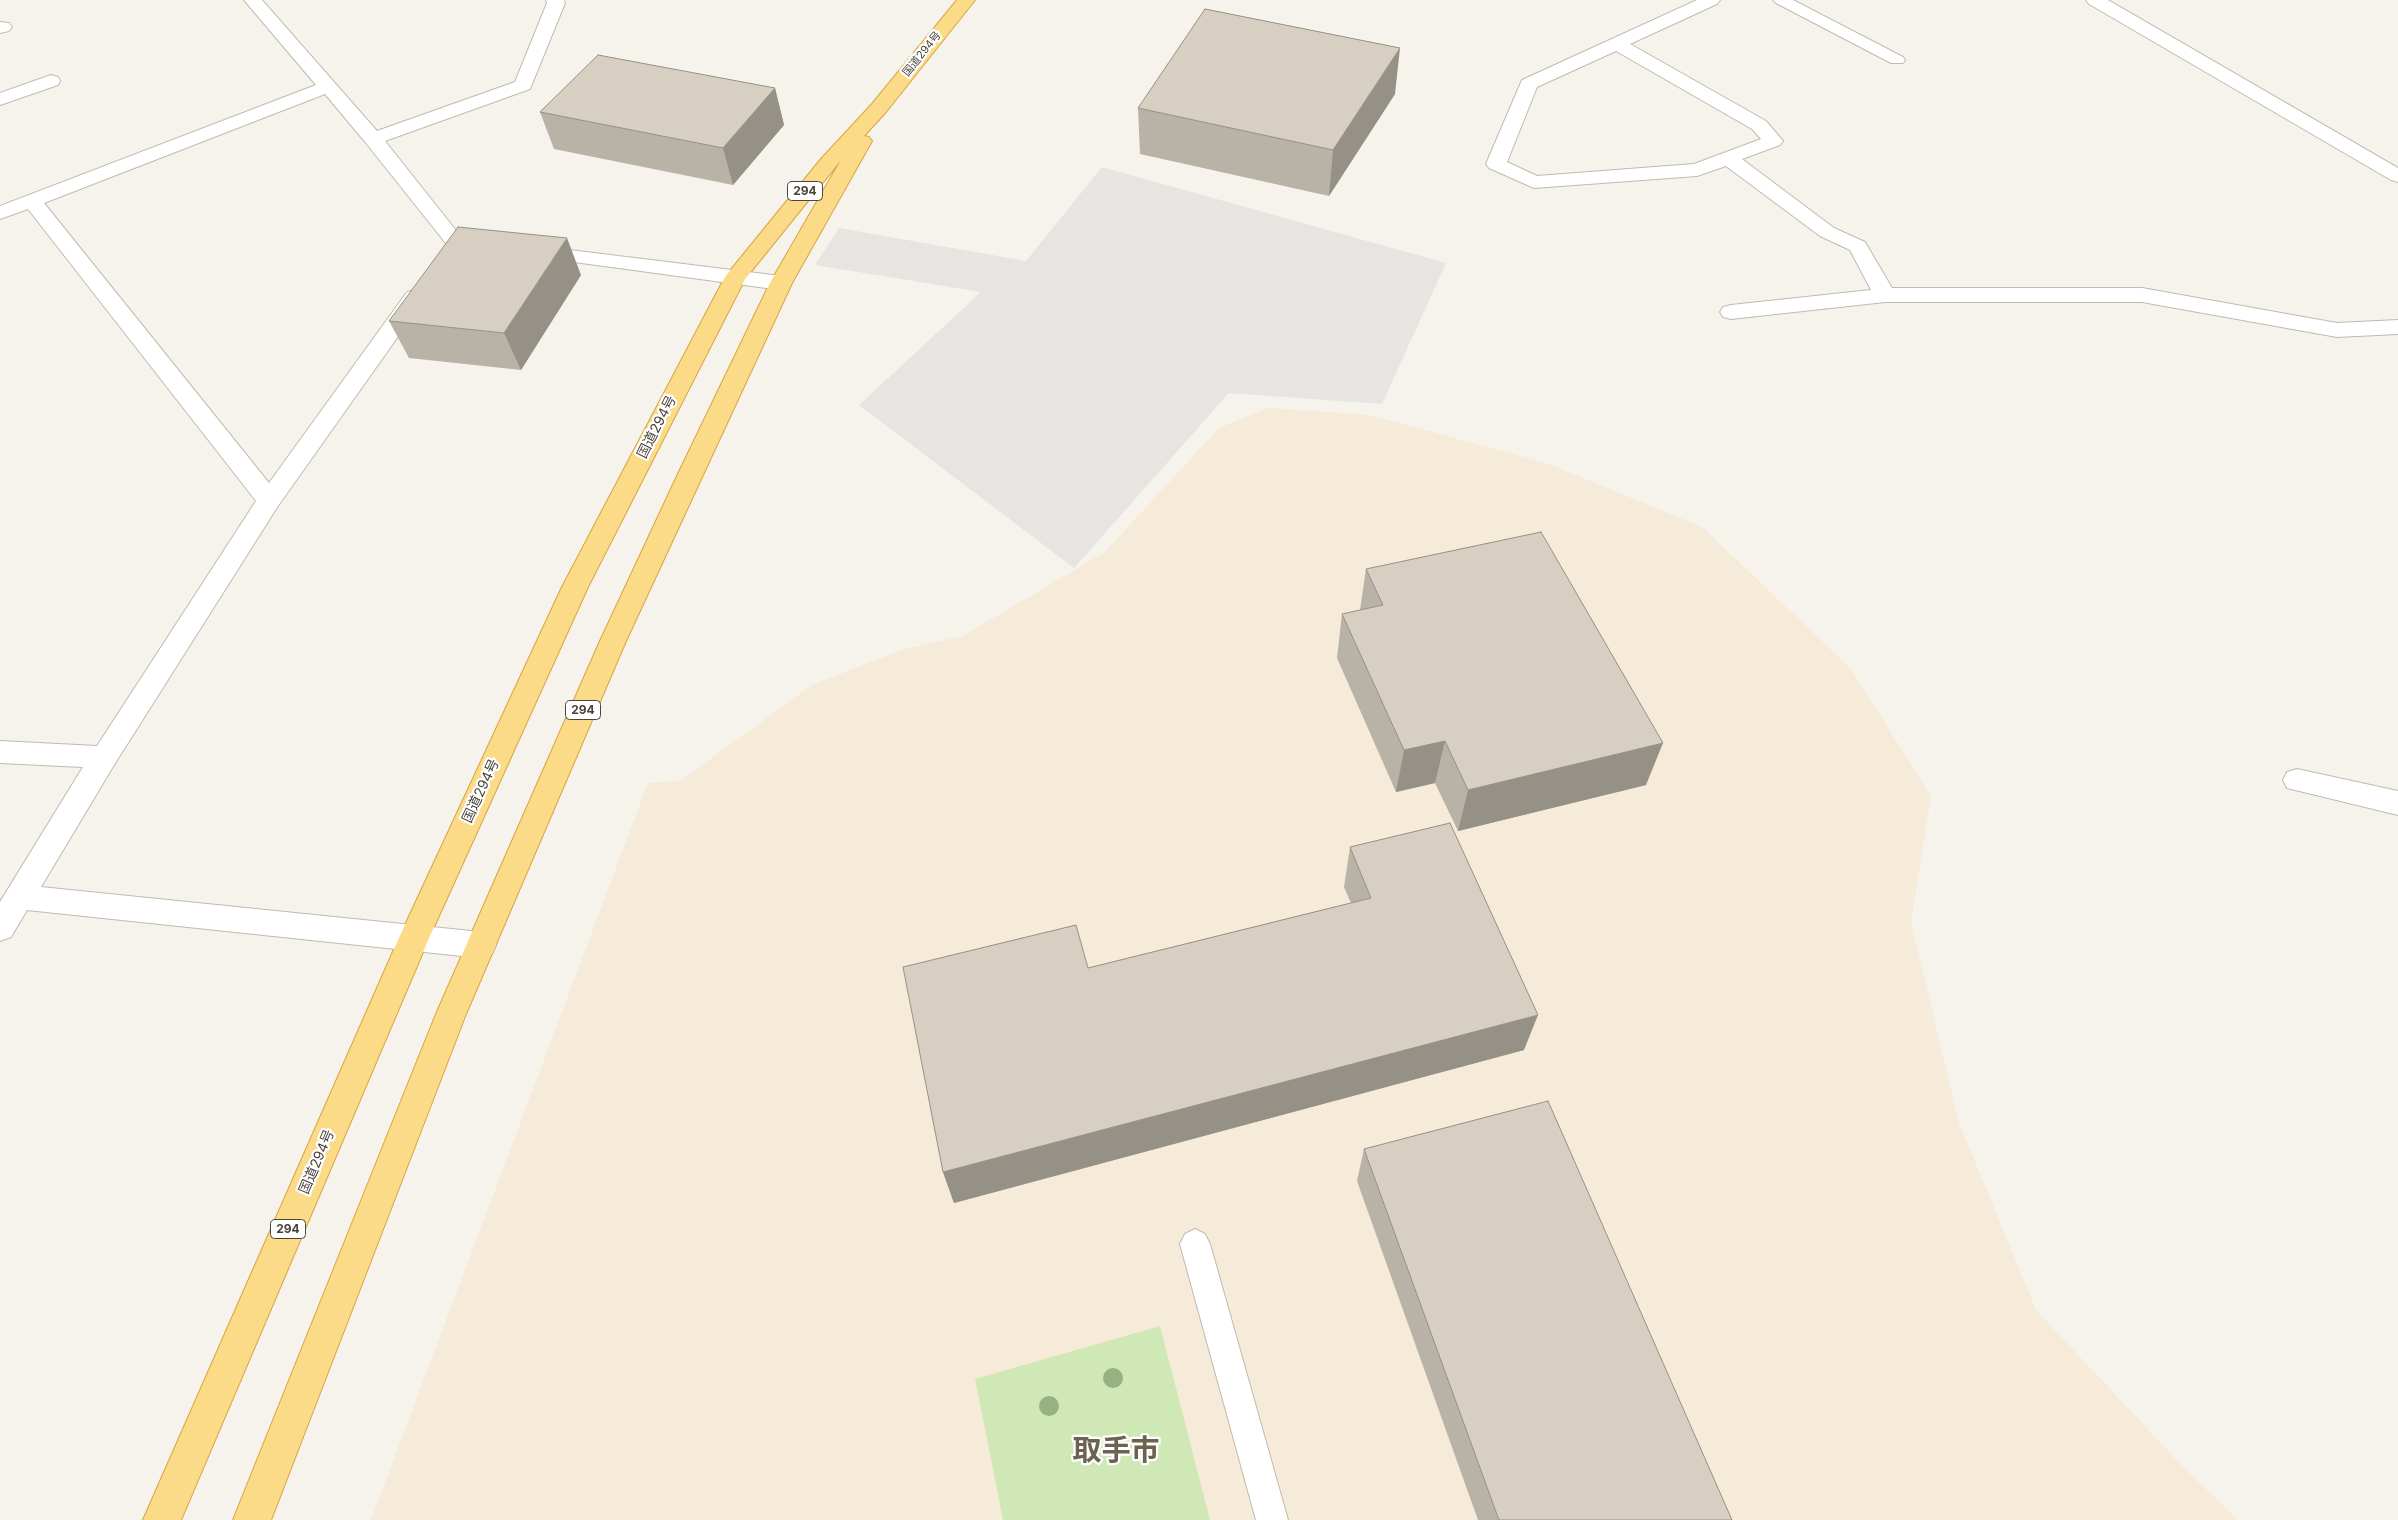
<!DOCTYPE html>
<html>
<head>
<meta charset="utf-8">
<style>
  body { margin:0 }
  canvas { display:block; background:#f5f3eb }
</style>
</head>
<body>
<canvas width="2398" height="1520"></canvas>
<script>
const g = document.querySelector('canvas').getContext('2d');
g.lineJoin = 'round';
function fillPath(path, color) {
  g.fillStyle = color;
  g.fill(path, 'evenodd');
}
function toPath(rows) {
  const path = new Path2D();
  for (const r of rows) {
    path.moveTo(r[0], r[1]);
    for (let i = 2; i < r.length; i += 2) path.lineTo(r[i], r[i + 1]);
  }
  return path;
}
function strokePath(path, color, width, dash) {
  g.strokeStyle = color;
  g.lineWidth = width;
  g.lineCap = dash ? 'butt' : 'round';
  g.setLineDash(dash || []);
  g.stroke(path);
}
function label(font, color, halo, rows, align = 'center') {
  g.font = font + ' Inter,"Noto Sans JP",sans-serif';
  g.lineWidth = 4.5;
  g.setLineDash([]);
  g.textBaseline = 'middle';
  g.strokeStyle = halo;
  g.fillStyle = color;
  for (const [text, x, y, turn = 0] of rows) {
    g.save();
    g.translate(x, y);
    g.rotate((+turn || 0) * Math.PI / 180);
    g.textAlign = isNaN(turn) ? turn : align;
    if (halo) g.strokeText(text, 0, 0);
    g.fillText(text, 0, 0);
    g.restore();
  }
}
fillPath(toPath([
  [1268,408,1370,415,1549,464,1702,527,1851,669,1931,796,1911,922,1959,1123,2036,1310,2184,1468,2238,1520,371,1520,648,783,680,781,812,685,904,649,963,636,1105,552,1219,428]
]), '#f6ead8');
fillPath(toPath([
  [1160,1326,1210,1520,1003,1520,975,1379]
]), '#d0e8b6');
fillPath(toPath([
  [1102,167,1446,263,1382,404,1229,393,1074,568,859,405,981,292,815,265,839,228,1026,261]
]), '#e7e5e2');
const service = toPath([
  [1773,0,1793,0,1903,57,1905,60,1903,63,1891,63,1776,3,1773,0],
  [1195,1229,1205,1234,1210,1244,1288,1520,1256,1520,1180,1244,1185,1234,1195,1229]
]);
const minor = toPath([
  [244,0,262,0,377,131,515,82,547,3,546,0,564,0,565,3,530,89,385,141,462,238,465,242,462,246,455,248,448,246,366,143,325,94,44,203,269,483,407,292,415,290,423,292,426,297,278,506,114,765,41,887,481,932,492,936,496,945,492,954,481,958,27,910,11,937,0,941,0,902,83,767,0,763,0,741,97,746,256,501,28,209,0,219,0,206,316,85,244,0],
  [1697,0,1720,0,1717,4,1630,44,1766,121,1783,141,1780,145,1742,159,1834,228,1865,242,1892,288,2142,288,2337,323,2398,320,2398,334,2337,337,2142,302,1885,302,1731,319,1723,317,1720,312,1723,307,1731,305,1871,290,1850,250,1820,236,1726,166,1697,176,1534,188,1489,168,1486,164,1522,80,1697,0],
  [1616,51,1752,129,1761,139,1694,164,1537,176,1507,162,1537,87,1616,51],
  [2086,0,2108,0,2398,168,2398,182,2391,180,2089,4,2086,0],
  [0,22,9,23,12,27,9,31,0,33,0,22],
  [51,75,58,77,60,81,58,85,0,105,0,93,51,75],
  [537,246,781,276,788,278,792,283,788,288,781,290,530,256,527,252,530,248,537,246],
  [2297,769,2398,791,2398,815,2287,788,2283,780,2287,772,2297,769]
]);
const trunk = toPath([
  [957,0,975,0,886,112,864,136,869,137,872,141,792,283,626,641,466,1014,271,1520,233,1520,436,1014,600,641,677,476,770,283,841,160,745,279,588,587,429,938,181,1520,143,1520,399,938,562,587,725,277,821,159,872,104,957,0]
]);
strokePath(service, '#c1bbae', 2);
strokePath(minor, '#c1bbae', 2);
strokePath(trunk, '#daa541', 2);
fillPath(service, '#fff');
fillPath(minor, '#fff');
fillPath(trunk, '#fbda88');
g.fillStyle = '#96b182';
for (const [x, y] of [
  [1113,1378],
  [1049,1406]
]) {
  g.beginPath();
  g.arc(x, y, 10, 0, 2 * Math.PI);
  g.fill();
}
fillPath(toPath([
  [775,88,784,125,733,185,554,149,540,112],
  [1395,94,1329,196,1140,154,1138,108],
  [581,275,521,370,409,358,389,321],
  [1366,569,1646,785,1458,831,1435,783,1396,792,1337,658,1342,614,1360,610],
  [1350,847,1524,1050,954,1203,943,1172,1088,968,1351,903,1344,887],
  [1364,1149,1732,1520,1478,1520,1357,1181]
]), '#b9b2a6');
fillPath(toPath([
  [1400,48,1395,94,1329,196,1333,150],
  [775,88,784,125,733,185,723,148],
  [567,238,581,275,521,370,504,333],
  [1445,741,1435,783,1396,792,1404,750],
  [1663,743,1646,785,1458,831,1468,790],
  [1538,1015,1524,1050,954,1203,943,1172]
]), '#969187');
const building = toPath([
  [1205,9,1400,48,1333,150,1138,108,1205,9],
  [598,55,775,88,723,148,540,112,598,55],
  [458,227,567,238,504,333,389,321,458,227],
  [1541,532,1663,743,1468,790,1445,741,1404,750,1342,614,1383,605,1366,569,1541,532],
  [1450,823,1538,1015,943,1172,903,967,1076,925,1088,968,1371,898,1350,847,1450,823],
  [1548,1101,1732,1520,1499,1520,1364,1149,1548,1101]
]);
fillPath(building, '#d7cfc1');
strokePath(building, '#969187', 1);
label('11px', '#4a4439', '#fff', [
  ["国道294号",922,54,-51]
]);
for (const [x, y, w] of [
  [805,191,35],
  [583,710,35],
  [288,1229,35]
]) {
  const box = new Path2D();
  box.roundRect(x - w / 2, y - 9.5, w, 19, 4);
  g.fillStyle = '#fff';
  g.fill(box);
  strokePath(box, '#4a4439', 1);
}
label('bold 12px', '#4a4439', null, [
  ["294",805,191],
  ["294",583,710],
  ["294",288,1229]
]);
label('14px', '#4a4439', '#fff', [
  ["国道294号",657,427,-63],
  ["国道294号",481,791,-65],
  ["国道294号",317,1162,-67]
]);
label('bold 29px', '#6c6250', '#fff', [
  ["取手市",1116,1451]
]);
</script>
</body>
</html>
